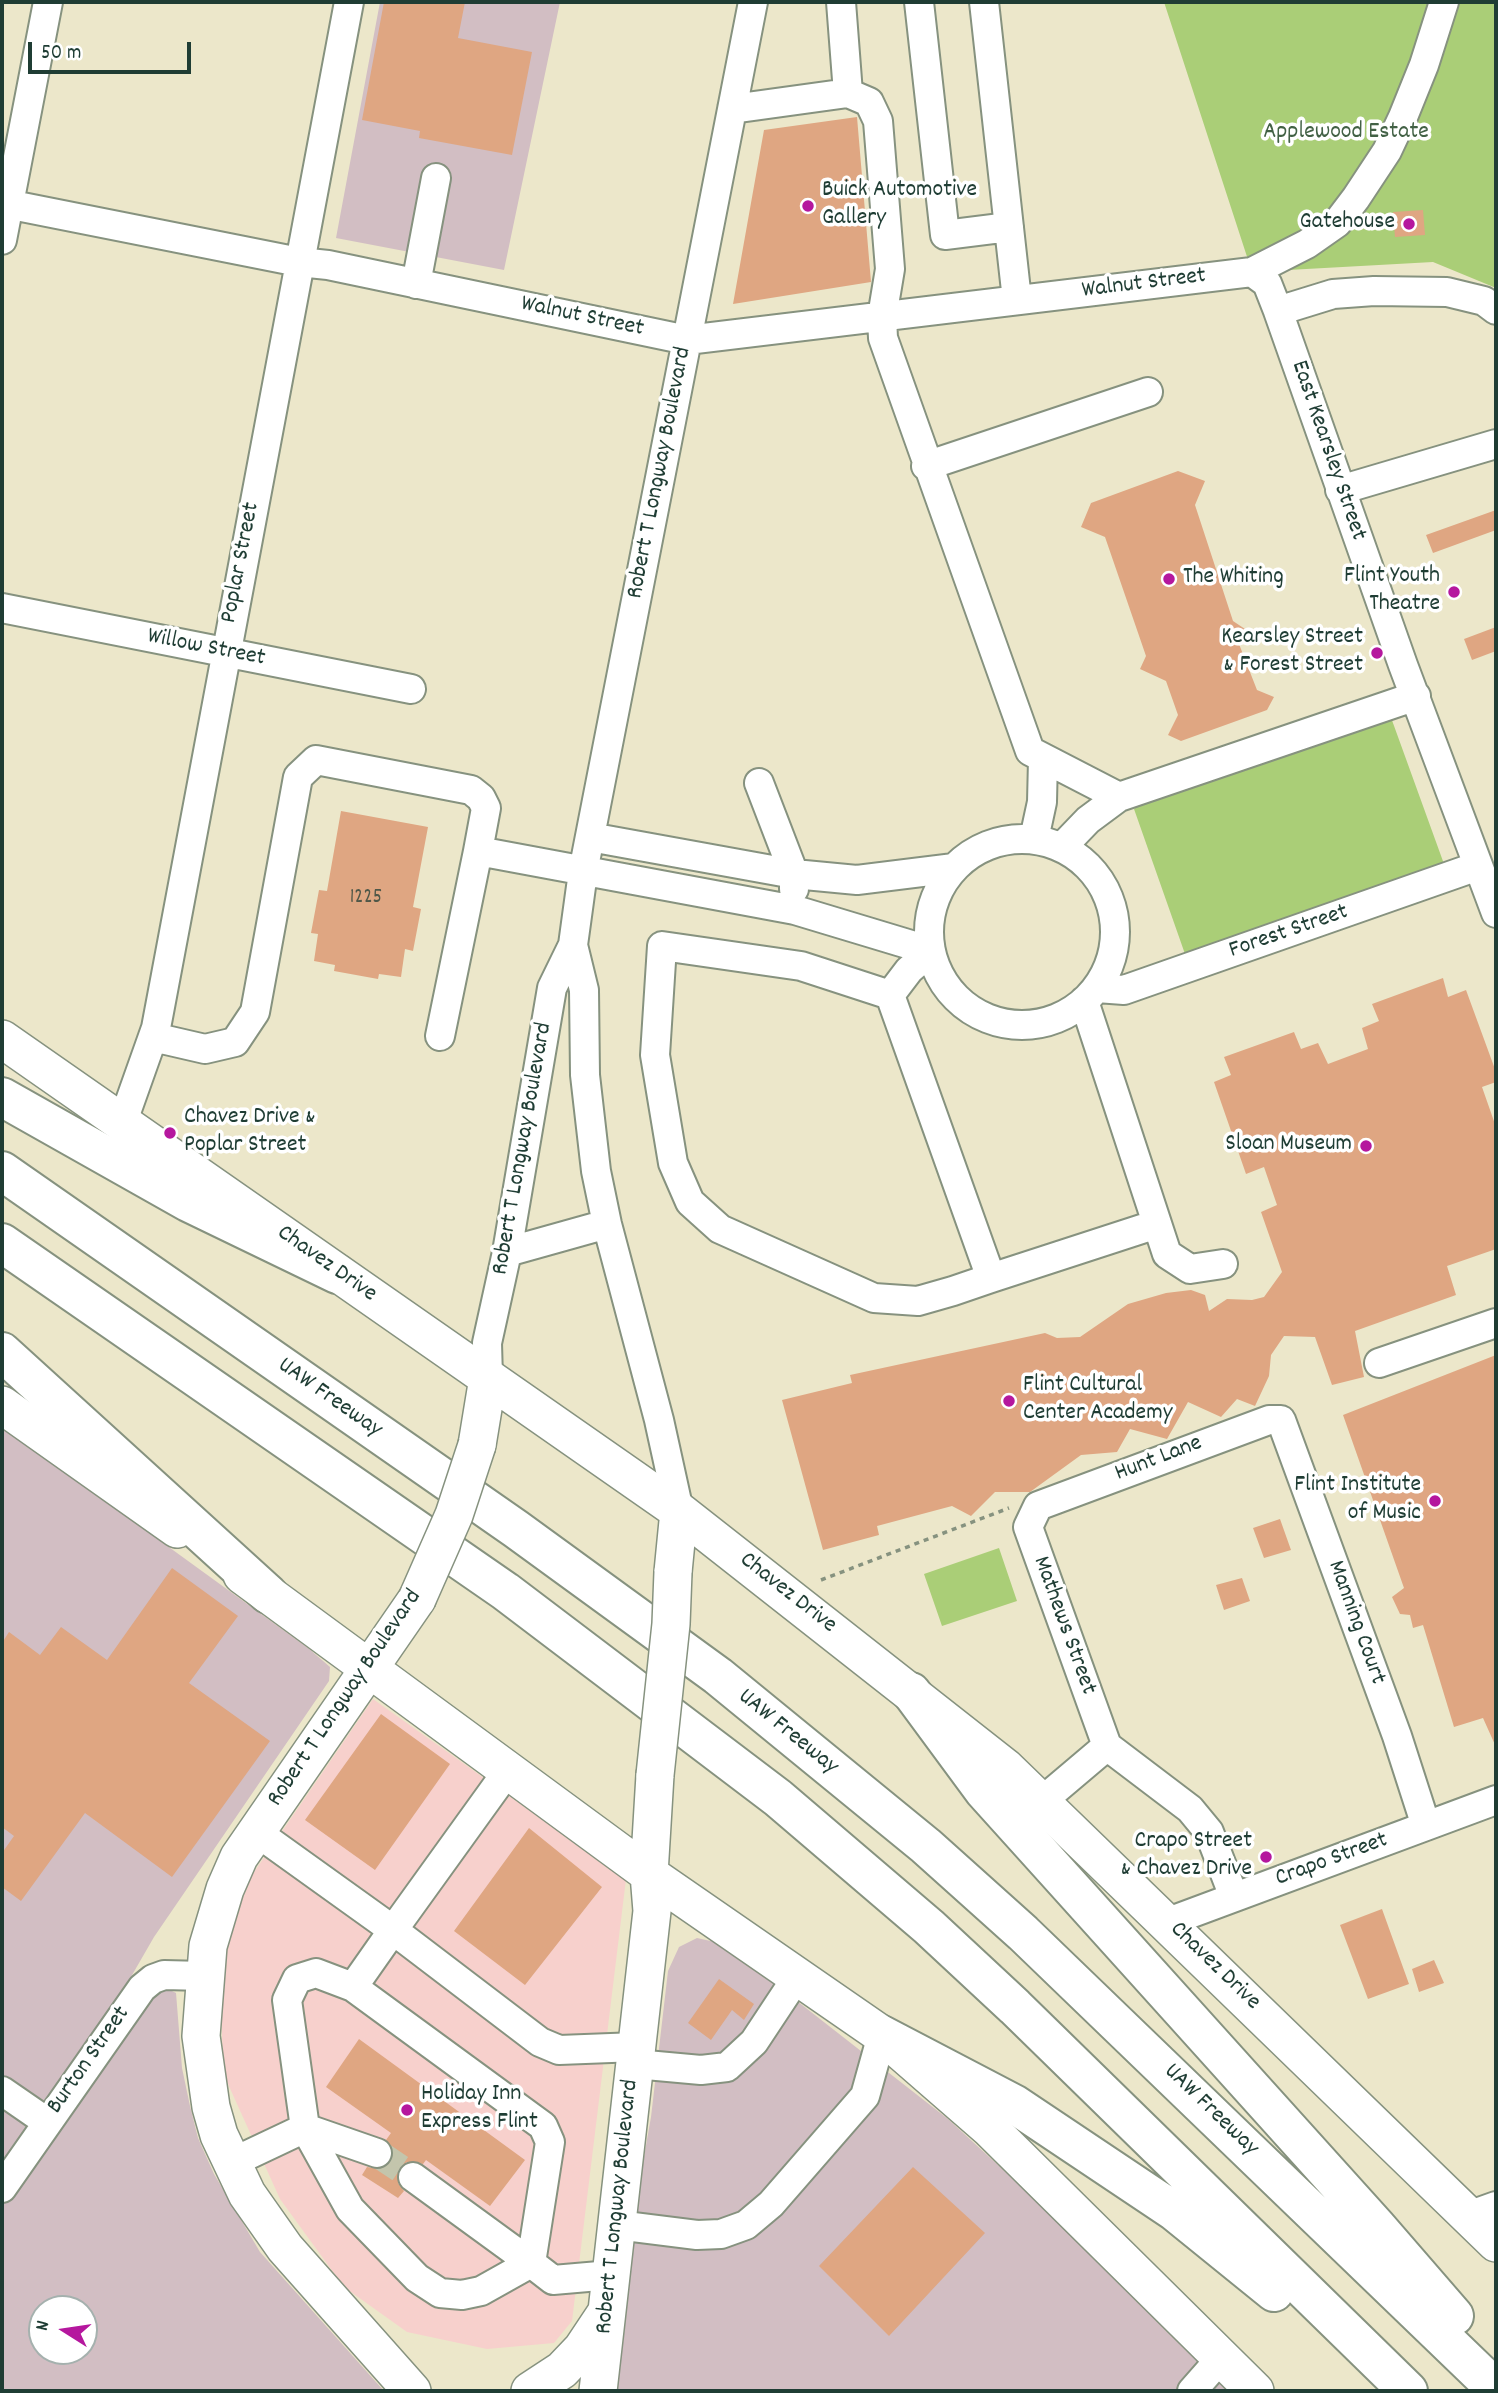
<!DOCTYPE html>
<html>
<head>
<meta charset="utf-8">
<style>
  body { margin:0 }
  #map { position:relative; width:1498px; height:2393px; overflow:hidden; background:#ece7ca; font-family:Dekko,sans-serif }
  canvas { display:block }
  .frame { position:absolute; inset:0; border:4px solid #1f3d34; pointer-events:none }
  .north { position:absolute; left:28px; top:2295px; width:70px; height:70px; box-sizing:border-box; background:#fff; border:2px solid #a5b1ae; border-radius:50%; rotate:282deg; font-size:19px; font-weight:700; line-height:28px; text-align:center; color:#1f3d34 }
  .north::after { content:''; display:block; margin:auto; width:24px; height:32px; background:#b5179e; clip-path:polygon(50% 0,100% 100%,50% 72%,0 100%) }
  .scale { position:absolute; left:28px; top:42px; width:163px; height:32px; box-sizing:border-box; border:4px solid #1f3d34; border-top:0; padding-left:9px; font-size:21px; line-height:24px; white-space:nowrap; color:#1f3d34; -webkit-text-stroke:5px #fff; paint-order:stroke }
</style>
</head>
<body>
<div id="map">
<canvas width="1498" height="2393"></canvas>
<div class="frame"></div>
<div class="north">N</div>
<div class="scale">50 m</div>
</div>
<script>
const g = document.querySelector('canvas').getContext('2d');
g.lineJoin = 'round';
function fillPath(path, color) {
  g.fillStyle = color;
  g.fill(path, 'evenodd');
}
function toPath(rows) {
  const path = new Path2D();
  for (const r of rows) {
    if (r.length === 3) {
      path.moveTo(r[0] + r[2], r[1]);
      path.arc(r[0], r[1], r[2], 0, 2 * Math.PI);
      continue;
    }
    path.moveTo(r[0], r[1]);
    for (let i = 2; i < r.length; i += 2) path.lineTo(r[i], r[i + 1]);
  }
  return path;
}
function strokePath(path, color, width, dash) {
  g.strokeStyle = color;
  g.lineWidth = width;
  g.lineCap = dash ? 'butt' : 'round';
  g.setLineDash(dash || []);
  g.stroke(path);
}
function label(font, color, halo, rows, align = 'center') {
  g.font = font + ' Dekko,sans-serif';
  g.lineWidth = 7;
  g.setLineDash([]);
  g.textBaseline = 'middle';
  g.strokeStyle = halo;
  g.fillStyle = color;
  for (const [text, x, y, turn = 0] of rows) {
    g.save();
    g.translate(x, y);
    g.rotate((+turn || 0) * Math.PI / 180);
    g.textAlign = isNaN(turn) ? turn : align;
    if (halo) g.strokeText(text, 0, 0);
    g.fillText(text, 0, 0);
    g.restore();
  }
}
fillPath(toPath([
  [373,1699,626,1879,572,2321,554,2343,487,2349,407,2332,344,2287,280,2199,223,2073,220,1956,252,1875]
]), '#f7d0cc');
fillPath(toPath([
  [380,2,560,2,504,270,336,238],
  [2,1426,308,1648,330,1667,329,1681,154,1937,109,2015,158,1990,168,1989,176,1993,182,2068,190,2106,198,2138,214,2174,260,2252,384,2391,2,2391],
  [42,2309,84,2309,84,2351,42,2351],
  [697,1938,715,1942,756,1969,948,2119,1023,2188,1233,2391,610,2391,624,2270,651,2117,668,1971,679,1947]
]), '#d2bec3');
fillPath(toPath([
  [1164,2,1496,2,1496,288,1433,262,1252,272],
  [1389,712,1444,864,1185,954,1134,809,1143,800],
  [999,1548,1017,1601,942,1626,924,1574]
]), '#aace77');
fillPath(toPath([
  [384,2,465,2,458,38,532,52,512,155,419,138,420,131,362,120],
  [857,117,871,282,733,304,764,130],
  [1423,210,1425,235,1395,237,1393,212],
  [1178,471,1205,481,1195,505,1233,621,1245,629,1239,644,1257,690,1274,697,1267,710,1181,741,1168,735,1178,715,1166,681,1140,669,1146,656,1105,537,1081,527,1091,503],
  [1496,510,1496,530,1433,553,1426,535],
  [1496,627,1496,651,1472,660,1464,639],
  [341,811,428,827,413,907,421,909,413,951,405,949,401,977,379,974,378,979,334,971,335,965,314,961,318,934,311,933,319,890,327,891],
  [1443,978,1448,997,1466,990,1496,1072,1496,1082,1482,1087,1496,1127,1496,1249,1447,1266,1456,1295,1355,1331,1364,1377,1332,1385,1315,1337,1284,1336,1271,1355,1269,1376,1255,1406,1237,1399,1221,1417,1188,1402,1167,1439,1130,1429,1117,1452,1081,1455,1030,1492,995,1492,971,1516,952,1506,877,1526,879,1535,823,1550,782,1400,852,1383,850,1375,1045,1333,1057,1338,1080,1337,1128,1304,1166,1293,1191,1290,1205,1295,1209,1311,1227,1299,1252,1300,1264,1297,1282,1272,1261,1212,1277,1205,1264,1167,1246,1174,1214,1082,1231,1075,1224,1057,1294,1032,1301,1049,1318,1043,1328,1064,1368,1049,1362,1028,1379,1021,1372,1004],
  [1496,1355,1496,1747,1483,1718,1454,1727,1423,1625,1413,1628,1410,1615,1400,1614,1392,1597,1404,1588,1343,1415],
  [1280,1519,1291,1550,1264,1558,1253,1528],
  [172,1568,238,1616,189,1683,270,1741,172,1877,85,1813,21,1901,2,1887,2,1853,14,1836,2,1827,2,1643,9,1632,40,1655,61,1627,107,1660],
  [1242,1578,1250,1601,1224,1610,1216,1585],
  [381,1714,450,1764,375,1870,305,1820],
  [529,1828,602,1887,525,1985,454,1931],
  [1382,1909,1409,1984,1368,1999,1340,1925],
  [1434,1960,1444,1983,1419,1992,1412,1969],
  [719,1979,754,2004,744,2020,732,2010,711,2040,688,2023],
  [359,2039,525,2160,490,2206,426,2160,423,2164,407,2162,399,2168,398,2183,404,2191,398,2198,362,2175,367,2167,379,2169,388,2165,393,2151,386,2140,391,2133,326,2087],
  [913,2167,985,2233,889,2336,819,2266]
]), '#dfa682');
strokePath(toPath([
  [377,2153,413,2177]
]), '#c3c5ac', 28, [28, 14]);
const minor = toPath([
  [919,2,945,235,1009,227],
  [984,2,1017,300],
  [848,93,869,102,878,121,890,269,882,317,883,338,1030,751,1119,797],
  [732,109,848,93,841,2],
  [2,203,299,262,328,265,687,340,1252,272,1307,244,1337,223,1356,198,1387,151,1403,117,1424,65,1444,2],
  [2,240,48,2],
  [1252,272,1267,283,1278,311,1403,665,1496,913],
  [416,284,436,178],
  [1278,311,1333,294,1374,291,1447,292,1484,301,1496,310],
  [926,466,1148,392],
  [1340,490,1496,444],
  [2,608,411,689],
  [759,783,794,874,794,889],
  [590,837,794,874,857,880,954,868],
  [1034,839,1042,802,1043,759],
  [1022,932,93],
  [1062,847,1088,820,1119,797,1416,696],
  [573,945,584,990,585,1075,596,1171,607,1224,659,1420,679,1511],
  [1097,988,1124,990,1478,866],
  [890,995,909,970,931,951],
  [1084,1001,1167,1254,1190,1269,1223,1264],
  [440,1036,478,851],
  [153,1037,205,1049,235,1042,255,1012,298,777,316,760,471,790,481,798,486,808,478,851,795,910,931,951],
  [123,1121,156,1028,349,2],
  [507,1252,607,1224],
  [991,1278,890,995,801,966,662,946,655,1055,673,1163,690,1202,720,1229,874,1298,918,1301,953,1291,991,1278,1157,1224],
  [1379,1363,1496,1323],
  [488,1378,487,1343,507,1252,552,988,573,945,583,872,753,2],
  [509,1769,393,1930,540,2042,559,2050,637,2047],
  [1042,1801,1107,1746],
  [1234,1897,1209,1832,1190,1809,1107,1746,1028,1527,1038,1506,1269,1420,1281,1420,1397,1736,1426,1826],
  [1168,1922,1496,1800],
  [353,1987,543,2126,550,2142,531,2263,553,2280,611,2275],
  [635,2064,701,2070,727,2067,754,2042,797,1977],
  [2,2091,47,2122],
  [305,2128,350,2209,417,2278,440,2293,462,2295,481,2291,531,2263,413,2177],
  [305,2128,377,2153],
  [231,2163,305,2128,287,2000,297,1979,316,1973,353,1987,393,1930,255,1831],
  [2,2188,142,1988,153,1979,164,1975,204,1976],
  [1468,2216,1496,2206],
  [617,2225,697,2235,721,2234,746,2225,771,2204,865,2096,882,2035],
  [1192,2391,1221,2358]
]);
const major = toPath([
  [2,1039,679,1511,1006,1768,1496,2243],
  [2,1405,177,1529],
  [477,1445,488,1378],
  [673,1572,679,1511],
  [242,1575,649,1874,882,2035,990,2129,1255,2391],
  [412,2391,285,2248,247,2194,219,2135,211,2107,201,2036,208,1946,225,1889,239,1857,417,1599],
  [530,2391,562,2370,582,2349,606,2313],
  [598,2391,652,1911,649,1874,655,1775]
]);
const highway = toPath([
  [2,1097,188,1202,337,1274],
  [2,1171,516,1529,718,1676,926,1846,1023,1933,1496,2389],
  [2,1243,505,1591,778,1798,929,1927,1015,2007,1408,2391],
  [2,1352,268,1594],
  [911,1692,984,1791,1377,2227,1454,2316],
  [882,2035,1014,2104,1174,2211,1274,2292]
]);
strokePath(minor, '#86927f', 32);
strokePath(major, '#86927f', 40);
strokePath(highway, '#86927f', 42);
strokePath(toPath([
  [821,1580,1009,1508]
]), '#86927f', 3.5, [5, 5]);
strokePath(minor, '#fff', 28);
strokePath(major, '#fff', 37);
strokePath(highway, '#fff', 38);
const majorBridge = toPath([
  [417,1599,454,1515,477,1445],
  [655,1775,671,1624,673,1572]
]);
strokePath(majorBridge, '#86927f', 40, []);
strokePath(majorBridge, '#fff', 37);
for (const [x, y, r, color] of [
  [808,206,7,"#b5179e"],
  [1409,224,7,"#b5179e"],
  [1169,579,7,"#b5179e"],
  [1454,592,7,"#b5179e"],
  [1377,653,7,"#b5179e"],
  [170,1133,7,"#b5179e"],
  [1366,1146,7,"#b5179e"],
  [1009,1401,7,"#b5179e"],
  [1435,1501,7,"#b5179e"],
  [1266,1857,7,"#b5179e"],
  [407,2110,7,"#b5179e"]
]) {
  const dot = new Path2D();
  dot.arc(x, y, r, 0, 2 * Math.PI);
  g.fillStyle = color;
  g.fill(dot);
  strokePath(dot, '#fff', 2.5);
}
label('21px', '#4f5748', null, [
  ["1225",366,899]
]);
label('24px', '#426145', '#fff', [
  ["Applewood Estate",1346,134]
]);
label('24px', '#1f3d34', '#fff', [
  ["Buick Automotive",822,192,"left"],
  ["Gallery",822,220,"left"],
  ["Gatehouse",1395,224],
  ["Flint Youth",1440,578],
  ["Theatre",1440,606],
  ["The Whiting",1183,579,"left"],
  ["Kearsley Street",1363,639],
  ["& Forest Street",1363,667],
  ["Chavez Drive &",184,1119,"left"],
  ["Poplar Street",184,1147,"left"],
  ["Sloan Museum",1352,1146],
  ["Flint Cultural",1023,1387,"left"],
  ["Center Academy",1023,1415,"left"],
  ["Flint Institute",1421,1487],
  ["of Music",1421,1515],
  ["Crapo Street",1252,1843],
  ["& Chavez Drive",1252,1871],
  ["Holiday Inn",421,2096,"left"],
  ["Express Flint",421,2124,"left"]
], 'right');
label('24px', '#1f3d34', '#fff', [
  ["Walnut Street",1144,285,-7],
  ["Walnut Street",582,318,12],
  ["East Kearsley Street",1327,451,71],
  ["Robert T Longway Boulevard",661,473,-79],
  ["Poplar Street",242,563,-79],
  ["Willow Street",206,649,11],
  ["Forest Street",1289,933,-19],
  ["Robert T Longway Boulevard",524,1149,-80],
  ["Chavez Drive",326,1265,35],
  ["UAW Freeway",329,1399,35],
  ["Hunt Lane",1159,1460,-21],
  ["Chavez Drive",787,1594,38],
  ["Manning Court",1355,1623,70],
  ["Mathews Street",1063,1626,70],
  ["Robert T Longway Boulevard",346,1699,-56],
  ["UAW Freeway",787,1733,39],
  ["Crapo Street",1332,1861,-20],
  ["Chavez Drive",1214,1967,44],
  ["Burton Street",90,2061,-55],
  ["UAW Freeway",1210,2111,44],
  ["Robert T Longway Boulevard",619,2207,-84]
]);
</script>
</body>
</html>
